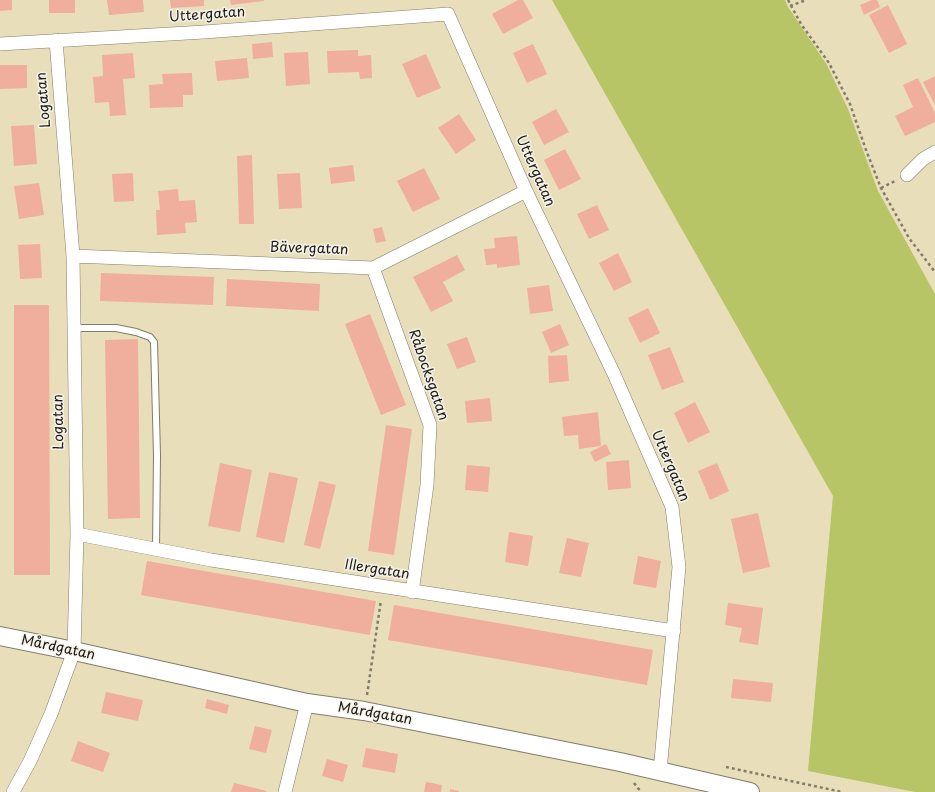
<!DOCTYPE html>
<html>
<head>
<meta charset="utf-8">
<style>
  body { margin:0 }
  canvas { display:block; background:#e8deb9 }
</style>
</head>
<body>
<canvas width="935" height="792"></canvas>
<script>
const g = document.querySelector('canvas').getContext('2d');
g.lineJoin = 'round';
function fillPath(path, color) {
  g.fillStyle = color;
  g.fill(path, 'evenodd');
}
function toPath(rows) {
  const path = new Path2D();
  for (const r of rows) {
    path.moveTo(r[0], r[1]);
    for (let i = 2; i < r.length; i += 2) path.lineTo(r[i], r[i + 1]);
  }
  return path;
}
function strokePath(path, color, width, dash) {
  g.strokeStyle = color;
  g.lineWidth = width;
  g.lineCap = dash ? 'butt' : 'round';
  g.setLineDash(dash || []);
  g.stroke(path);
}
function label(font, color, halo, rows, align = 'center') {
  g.font = font + ' "Playpen Sans",sans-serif';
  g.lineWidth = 3;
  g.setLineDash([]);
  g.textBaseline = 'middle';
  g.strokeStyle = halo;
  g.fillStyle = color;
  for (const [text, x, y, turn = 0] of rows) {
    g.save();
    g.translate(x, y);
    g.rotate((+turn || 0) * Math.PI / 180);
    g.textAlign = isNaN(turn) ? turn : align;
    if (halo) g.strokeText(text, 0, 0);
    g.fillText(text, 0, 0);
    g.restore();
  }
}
fillPath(toPath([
  [552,0,785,0,788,7,827,65,848,109,878,191,935,294,935,792,915,792,808,771,833,496]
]), '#b7c567');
fillPath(toPath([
  [0,0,12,0,12,10,0,11],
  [49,0,75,0,75,13,49,13],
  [107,0,143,0,144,12,109,15],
  [170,0,204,0,204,6,171,8],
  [230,0,264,0,264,1,231,5],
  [518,0,523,0,533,18,503,34,492,14],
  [872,0,877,0,880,7,864,15,860,5],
  [888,5,907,44,889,53,869,15],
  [272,42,273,57,253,59,252,44],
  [533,44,547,74,527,83,513,53],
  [358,50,358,56,371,55,372,78,360,79,359,72,328,73,327,51],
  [308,52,310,84,286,86,284,53],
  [133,53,135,78,123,79,126,115,110,116,109,102,95,103,93,77,103,76,102,55],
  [426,54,441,88,417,98,402,64],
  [247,58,249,78,217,81,215,61],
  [0,65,27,65,27,88,0,89],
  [192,73,193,95,183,95,183,107,150,108,149,85,163,84,162,74],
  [935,76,935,105,923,82],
  [918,78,935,113,935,122,905,136,895,116,913,107,903,85],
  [556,109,569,132,544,145,532,122],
  [459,114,476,140,456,154,438,128],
  [34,125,37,164,14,166,11,126],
  [565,149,581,179,559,190,544,160],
  [252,155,254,224,239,224,237,156],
  [353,165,355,181,331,184,329,168],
  [424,168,440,199,413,212,397,181],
  [133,173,134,201,114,202,112,174],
  [300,173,302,208,279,209,277,174],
  [39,183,44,215,19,219,14,186],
  [178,189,179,201,195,200,197,222,185,223,186,233,157,235,156,210,160,210,158,191],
  [597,205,609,230,589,239,577,214],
  [382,227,386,241,376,243,373,229],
  [517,236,520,265,497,268,497,264,486,265,484,249,495,248,494,238],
  [40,244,42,278,20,279,18,245],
  [618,253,632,282,614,291,599,263],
  [457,255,465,270,443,282,453,301,431,312,413,277],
  [101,273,214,277,213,305,100,301],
  [227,279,320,284,319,311,226,306],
  [549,285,553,311,530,314,527,288],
  [14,305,49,305,50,575,14,575],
  [648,308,660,333,640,343,628,318],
  [370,314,406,405,381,415,345,324],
  [560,324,569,345,551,353,542,332],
  [467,337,476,362,457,369,447,344],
  [138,339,140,518,108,519,105,340],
  [670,347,684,382,662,390,648,355],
  [567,355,569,381,549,383,548,356],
  [490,398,492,421,467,423,465,401],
  [695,402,710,432,688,443,674,413],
  [598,412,601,446,579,449,578,435,564,436,562,417],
  [386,425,412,429,394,555,368,551],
  [606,444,611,454,595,462,590,452],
  [629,460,631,488,608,490,606,462],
  [220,463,252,470,240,532,208,526],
  [717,463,729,491,710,500,698,471],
  [467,465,490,467,488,492,465,490],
  [269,472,298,478,284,543,256,537],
  [319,481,336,485,320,549,304,545],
  [758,513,770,567,743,573,731,519],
  [509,532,533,536,528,566,505,562],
  [567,538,589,543,581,577,559,573],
  [638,556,661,561,656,588,633,584],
  [147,561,376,601,370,635,141,595],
  [728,603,763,608,758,645,739,642,742,628,725,625],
  [394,605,653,650,647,685,388,640],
  [733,679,773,683,771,702,731,698],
  [106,692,143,700,138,721,101,713],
  [207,699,229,705,227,714,205,708],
  [255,726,272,730,266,753,249,749],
  [78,741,110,753,103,772,71,761],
  [366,748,398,754,395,773,362,767],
  [327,759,348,765,343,782,322,776],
  [426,782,442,785,441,792,424,792],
  [234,783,267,791,266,792,231,792],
  [450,789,459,791,459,792,450,792]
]), '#f0af9c');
const lane = toPath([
  [74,328,116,328,136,332,150,337,154,342,157,455,156,549]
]);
const street = toPath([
  [0,44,204,32,448,14,526,191,614,374,672,507,679,567,660,771],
  [907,175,923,159,935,152],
  [73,256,373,268,526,191],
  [373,268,430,425,427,485,412,592],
  [77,534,211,560,674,631],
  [13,792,30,761,51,714,74,651,77,534,73,256,56,40],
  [285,792,307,703]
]);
const secondary = toPath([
  [0,636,74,651,307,703,364,711,620,762,750,792]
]);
strokePath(lane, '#827d6a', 8);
strokePath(street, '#827d6a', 14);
strokePath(secondary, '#827d6a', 20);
strokePath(toPath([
  [788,0,801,24,829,63,850,104,866,150,881,188,909,238,935,272],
  [790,6,806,0],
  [881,188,895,181],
  [367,695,381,600],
  [726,767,842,792],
  [634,783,641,792]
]), '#827d6a', 2.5, [3, 3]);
strokePath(lane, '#fff', 6);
strokePath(street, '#fff', 13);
strokePath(secondary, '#fff', 18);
label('14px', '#1c1c1c', '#f7f3e8', [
  ["Uttergatan",207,15,-4],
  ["Logatan",44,100,-95],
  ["Uttergatan",535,171,66],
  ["Bävergatan",309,249,2],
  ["Råbocksgatan",428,375,71],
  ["Logatan",59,422,-91],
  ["Uttergatan",670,466,67],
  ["Illergatan",377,570,9],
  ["Mårdgatan",58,648,12],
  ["Mårdgatan",375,714,10]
]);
</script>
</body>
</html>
